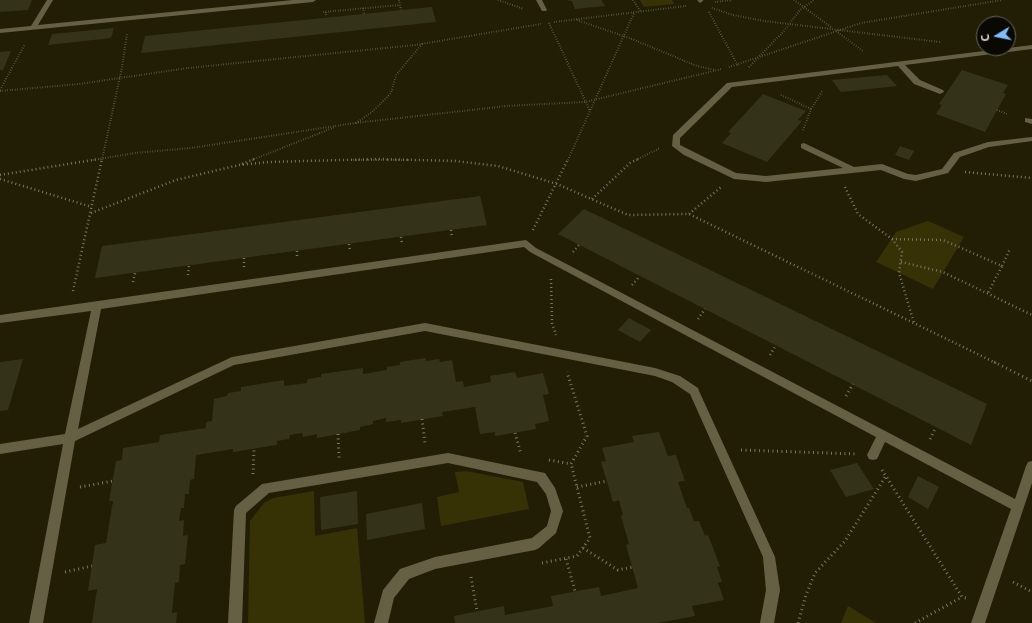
<!DOCTYPE html>
<html>
<head>
<meta charset="utf-8">
<style>
  body { margin:0 }
  #map { position:relative; width:1032px; height:623px; overflow:hidden; background:#221e06; font-family:Ubuntu,sans-serif }
  canvas { display:block }
  .north { position:absolute; left:976px; top:16px; width:40px; height:40px; box-sizing:border-box; background:#090802; border:1px solid #646259; border-radius:50%; rotate:260deg; font-size:11px; font-weight:700; line-height:16px; text-align:center; color:#eceadc }
  .north::after { content:''; display:block; margin:auto; width:14px; height:18px; background:#81bcfa; clip-path:polygon(50% 0,100% 100%,50% 72%,0 100%) }
</style>
</head>
<body>
<div id="map">
<canvas width="1032" height="623"></canvas>
<div class="north">С</div>
</div>
<script>
const g = document.querySelector('canvas').getContext('2d');
g.lineJoin = 'round';
function fillPath(path, color) {
  g.fillStyle = color;
  g.fill(path, 'evenodd');
}
function toPath(rows) {
  const path = new Path2D();
  for (const r of rows) {
    path.moveTo(r[0], r[1]);
    for (let i = 2; i < r.length; i += 2) path.lineTo(r[i], r[i + 1]);
  }
  return path;
}
function strokePath(path, color, width, dash) {
  g.strokeStyle = color;
  g.lineWidth = width;
  g.lineCap = dash ? 'butt' : 'round';
  g.setLineDash(dash || []);
  g.stroke(path);
}
fillPath(toPath([
  [640,0,672,0,674,4,644,7],
  [928,221,964,237,933,289,876,262,896,232],
  [466,471,523,482,529,509,441,526,437,497,459,492,455,472],
  [314,491,315,536,357,528,365,623,248,623,250,521,264,503,273,498],
  [848,606,876,623,841,623]
]), '#373106');
fillPath(toPath([
  [0,0,32,0,28,10,0,12],
  [567,0,601,0,605,6,575,9,572,1],
  [432,7,436,22,141,53,145,36],
  [114,28,111,38,48,45,52,34],
  [11,51,3,70,0,70,0,52],
  [962,70,1008,85,1003,93,1006,94,985,132,936,114,942,105,939,104],
  [887,75,897,86,841,92,832,80],
  [763,94,806,111,798,120,802,121,767,162,722,143,731,133,728,132],
  [900,146,914,151,909,160,895,155],
  [480,196,487,225,95,278,102,246],
  [584,209,987,404,971,445,558,234],
  [629,318,651,330,640,342,618,330],
  [425,358,426,361,439,359,440,362,452,360,456,382,463,381,464,387,491,382,490,376,515,372,517,378,543,373,549,394,543,395,549,421,535,424,536,429,495,436,495,432,480,434,475,407,442,412,443,416,401,423,401,420,386,422,386,418,373,421,373,424,360,427,360,430,317,438,317,434,303,437,302,433,290,435,289,439,277,441,277,445,233,452,233,449,196,455,194,479,190,480,189,494,185,494,184,508,181,508,179,521,184,520,183,536,188,535,185,564,180,565,179,582,175,583,172,613,177,612,176,623,92,623,97,589,88,591,95,545,106,543,113,501,109,501,116,461,122,460,123,448,159,442,160,435,206,428,206,422,212,421,214,399,227,396,228,393,241,391,241,387,284,380,284,386,307,383,308,379,321,377,321,374,363,368,363,374,387,370,387,367,400,365,400,362],
  [23,359,8,410,0,411,0,362],
  [659,432,668,456,676,455,685,481,678,482,687,508,689,508,694,521,699,521,705,536,708,535,720,566,717,567,722,582,718,583,724,600,692,606,695,616,658,623,455,623,454,616,504,606,505,615,553,606,551,596,599,587,601,596,638,588,626,545,629,544,621,516,623,515,619,500,613,502,601,462,606,461,602,448,634,442,632,436],
  [857,463,874,489,846,497,830,470],
  [918,476,939,487,928,509,908,497],
  [357,491,358,524,321,530,320,497],
  [422,503,425,529,367,540,366,514]
]), '#35321a');
strokePath(toPath([
  [399,0,401,10],
  [498,0,524,9],
  [633,0,641,12],
  [794,0,831,27],
  [715,2,732,0],
  [363,8,364,14],
  [712,8,733,15,764,21,940,42],
  [323,12,400,5],
  [326,12,326,17],
  [709,12,738,66],
  [577,20,632,39,697,66,715,70],
  [554,22,686,6],
  [549,23,590,111],
  [836,31,864,52],
  [729,67,861,23,1002,0],
  [749,67,784,31,800,10,814,0],
  [0,90,25,44],
  [0,91,79,84,188,68,415,45,541,24],
  [781,95,811,109],
  [997,110,1007,114],
  [356,123,372,112,391,93,396,75,423,43],
  [803,130,811,109,823,90],
  [93,160,135,153,191,148,355,123,507,106,585,102,722,69],
  [102,160,122,67,127,34],
  [252,160,335,127],
  [351,160,410,160],
  [568,160,634,13],
  [636,160,660,148]
]), '#797662', 2, [0.5, 2]);
strokePath(toPath([
  [242,164,254,159],
  [965,172,1032,178],
  [0,175,99,159],
  [0,179,92,207],
  [845,187,858,214,892,239,902,252,899,273,914,323],
  [592,199,630,163,638,159],
  [91,213,176,180,239,165,269,162,380,159,455,161,498,166,557,184,628,215,689,214,996,363],
  [689,214,721,187],
  [451,230,452,237],
  [533,230,568,159],
  [401,237,402,244],
  [892,239,943,240,1002,266,988,293],
  [349,244,350,251],
  [297,251,297,258],
  [573,252,579,245],
  [244,258,244,267],
  [901,262,943,272,1032,315],
  [1002,266,1010,249],
  [188,275,189,265],
  [551,279,552,323,556,335],
  [133,282,135,273],
  [632,285,640,276],
  [73,291,102,159],
  [698,319,705,309],
  [770,355,776,345]
]), '#797662', 2.5, [1, 3]);
strokePath(toPath([
  [994,362,1032,381],
  [846,396,853,384],
  [422,419,425,443],
  [515,433,521,454],
  [338,434,339,458],
  [930,439,936,427],
  [741,450,856,454],
  [549,460,571,464,587,436,567,372],
  [882,470,962,597,966,598],
  [253,474,254,449],
  [80,487,113,481],
  [577,487,607,481],
  [583,548,618,570,633,567],
  [566,559,575,591],
  [542,563,577,556,590,538,571,464],
  [65,572,92,566],
  [471,577,477,611],
  [1013,582,1032,592],
  [798,623,806,595,815,573,845,541,886,476],
  [915,623,962,597]
]), '#797662', 3, [1, 3.5]);
fillPath(toPath([
  [47,0,53,0,38,25,293,0,316,0,313,2,0,33,0,29,31,26,47,0],
  [536,0,542,0,547,10,546,11,542,11,536,0],
  [697,0,703,0,703,1,700,3,697,0],
  [1032,45,1032,49,905,65,920,80,943,90,944,92,940,94,914,84,898,66,732,87,680,138,680,145,736,173,766,176,843,168,801,148,801,144,804,143,854,167,882,164,908,174,916,175,942,169,954,153,988,142,1032,137,1032,141,989,147,960,157,948,173,916,181,904,179,881,170,766,182,734,179,684,155,672,146,673,135,727,83,1032,45],
  [1025,118,1032,119,1032,124,1025,122,1025,118],
  [526,240,536,248,1015,499,1026,466,1028,462,1032,461,1032,483,985,623,971,623,1011,509,885,442,877,459,873,460,869,459,867,455,876,437,530,252,524,247,101,309,78,429,232,357,425,323,655,368,680,376,698,388,699,391,775,557,780,590,774,623,760,623,766,590,763,557,690,394,672,382,655,376,425,331,234,365,75,441,43,623,29,623,63,444,0,454,0,444,65,434,91,311,0,323,0,315,526,240],
  [448,453,545,473,555,488,563,511,556,533,539,548,535,550,435,569,409,579,394,598,388,623,374,623,383,590,400,569,435,557,532,538,547,526,551,511,546,494,537,482,448,463,269,493,246,513,242,623,228,623,234,510,236,506,262,484,448,453]
]), '#656044');
</script>
</body>
</html>
